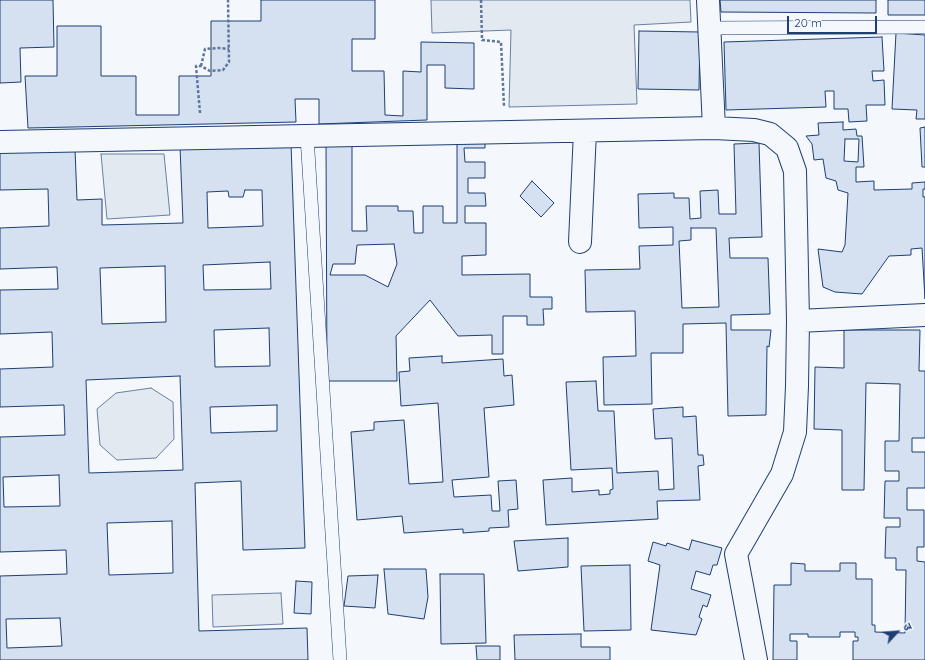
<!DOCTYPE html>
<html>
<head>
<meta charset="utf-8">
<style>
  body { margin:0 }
  #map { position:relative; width:925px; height:660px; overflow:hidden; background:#f4f7fb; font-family:Quicksand,"Noto Sans Devanagari",sans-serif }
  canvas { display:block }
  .north { position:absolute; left:877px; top:612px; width:40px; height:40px; -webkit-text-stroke:3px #f4f7fb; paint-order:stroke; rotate:64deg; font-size:11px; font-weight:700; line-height:16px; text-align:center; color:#1d3f73 }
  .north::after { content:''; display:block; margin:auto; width:14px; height:18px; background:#1d3f73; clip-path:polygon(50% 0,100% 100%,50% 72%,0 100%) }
  .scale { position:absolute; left:787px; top:16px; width:90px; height:18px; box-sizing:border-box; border:2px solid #1d3f73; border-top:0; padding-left:5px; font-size:12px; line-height:14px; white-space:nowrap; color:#1d3f73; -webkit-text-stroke:3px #f4f7fb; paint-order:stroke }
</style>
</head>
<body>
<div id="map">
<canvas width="925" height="660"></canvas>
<div class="north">उ</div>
<div class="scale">20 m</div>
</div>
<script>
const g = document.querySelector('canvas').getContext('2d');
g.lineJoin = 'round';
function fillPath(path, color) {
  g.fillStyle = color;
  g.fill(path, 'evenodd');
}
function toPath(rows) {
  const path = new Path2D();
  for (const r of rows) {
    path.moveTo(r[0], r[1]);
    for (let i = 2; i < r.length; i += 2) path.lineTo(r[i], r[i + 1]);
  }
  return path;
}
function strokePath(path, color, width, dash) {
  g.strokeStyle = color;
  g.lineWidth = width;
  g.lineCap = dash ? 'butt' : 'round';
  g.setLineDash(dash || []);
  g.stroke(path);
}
const green = toPath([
  [431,0,690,0,691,22,634,25,637,104,509,107,511,30,432,33,431,0],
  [101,154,164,154,170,215,107,219,101,154],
  [151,388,173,402,174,439,156,458,117,460,100,445,97,409,116,393,151,388],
  [281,593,283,624,213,627,212,595,281,593]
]);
fillPath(green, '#e3e9f0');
strokePath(green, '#687fa3', 1);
const building = toPath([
  [0,0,53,0,54,47,20,48,21,82,0,83,0,0],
  [261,0,375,0,375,39,352,39,352,71,384,71,385,115,403,116,403,71,421,72,421,42,474,43,474,89,445,88,445,65,427,65,427,120,319,124,319,99,295,99,296,122,28,128,25,76,57,76,57,26,101,26,101,76,136,76,136,115,179,115,179,76,211,76,211,21,261,21,261,0],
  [720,0,876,0,876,13,721,12,720,0],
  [888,0,925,0,925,15,888,15,888,0],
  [639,31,700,32,699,90,638,89,639,31],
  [896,33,925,35,925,119,916,119,917,110,892,109,896,33],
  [882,37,884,71,872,71,873,81,884,80,885,105,866,105,867,121,849,122,848,109,834,109,834,91,825,91,826,107,726,110,724,42,882,37],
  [843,122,843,130,856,129,857,136,862,136,864,167,856,167,856,182,874,181,874,190,912,189,912,183,925,182,925,189,923,189,923,197,925,197,925,299,922,248,911,249,911,255,889,256,862,294,835,292,823,287,818,249,842,252,845,245,848,193,838,190,836,181,826,178,823,159,814,160,812,144,806,136,819,135,818,123,843,122],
  [845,139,859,139,858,162,844,161,845,139],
  [925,127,925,167,922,167,920,128,925,127],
  [457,135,485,136,485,148,464,148,465,162,485,162,485,178,468,178,468,193,485,193,486,206,465,206,465,223,486,223,486,255,462,256,462,275,530,274,530,297,552,297,552,309,543,309,544,325,527,325,527,316,503,316,503,354,492,354,492,335,458,336,430,300,396,336,397,381,327,381,326,140,352,140,352,231,367,231,366,206,398,206,398,211,413,211,414,233,423,233,423,206,443,206,443,223,457,223,457,135],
  [394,244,397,264,388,287,365,275,330,275,333,264,355,264,357,245,394,244],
  [291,143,305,548,243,550,241,481,195,483,199,631,307,628,308,660,0,660,0,576,67,574,66,550,0,552,0,437,65,435,64,405,0,407,0,369,53,367,52,332,0,334,0,290,58,289,57,267,0,269,0,228,49,226,48,189,0,190,0,151,75,149,77,200,102,199,102,225,183,223,180,146,291,143],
  [245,190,262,190,263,226,208,228,207,192,228,191,229,197,243,197,245,190],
  [270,262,271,289,204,290,203,265,270,262],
  [165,266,166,322,102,324,100,268,165,266],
  [269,328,270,366,215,367,214,330,269,328],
  [180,376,183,470,89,473,86,380,180,376],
  [277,405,277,431,211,433,210,407,277,405],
  [59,475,60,506,4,507,3,477,59,475],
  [172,521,173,573,109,575,107,523,172,521],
  [60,618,62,646,7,648,6,619,60,618],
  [759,143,762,237,729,238,730,258,768,258,770,314,731,315,731,330,771,330,769,347,767,346,766,415,728,416,726,323,683,324,683,353,651,353,652,404,604,405,603,357,636,356,635,311,586,312,585,270,640,269,639,246,673,245,673,227,639,228,638,194,674,193,674,198,689,198,690,219,701,218,700,191,718,190,719,214,736,214,734,144,759,143],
  [691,228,716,228,719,307,682,308,679,241,691,240,691,228],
  [532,181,554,203,541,217,520,196,532,181],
  [844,330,920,330,919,371,925,371,925,438,912,438,912,452,925,452,925,488,907,488,907,510,924,510,924,547,917,547,917,561,925,562,925,660,853,660,853,641,858,641,858,637,855,637,855,632,840,632,840,637,808,637,808,634,790,634,790,641,797,641,797,660,773,660,774,585,791,585,791,563,805,564,805,571,840,571,840,563,856,563,856,579,872,579,872,625,875,625,875,632,905,633,906,570,896,570,896,558,885,558,886,527,900,527,900,518,884,518,885,481,899,481,899,471,885,471,885,441,899,441,900,384,866,383,864,490,842,490,842,430,814,429,815,367,844,368,844,330],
  [442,356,442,363,503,359,504,376,512,375,514,405,484,408,489,477,452,480,454,497,491,495,492,511,500,511,498,481,516,480,518,509,508,510,509,527,489,528,489,531,463,533,463,529,404,533,402,516,357,520,351,432,374,430,374,422,404,420,409,484,443,482,438,403,401,406,399,372,410,371,409,358,442,356],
  [596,381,598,411,614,411,617,473,658,471,659,490,674,489,672,438,655,439,653,409,683,407,683,417,696,416,698,455,703,455,704,465,698,466,700,500,657,501,658,519,546,525,543,480,572,478,572,492,599,490,599,495,610,494,610,490,613,489,612,468,571,470,566,382,596,381],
  [568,538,568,567,518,571,514,541,568,538],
  [692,540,722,548,717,565,713,565,710,575,696,571,691,589,711,595,707,607,703,605,699,617,702,619,696,635,651,630,660,565,648,561,653,542,666,546,667,543,689,550,692,540],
  [630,565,631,630,584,631,581,566,630,565],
  [384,569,426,569,428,597,424,619,388,614,384,569],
  [440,574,484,574,486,643,441,644,440,574],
  [378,575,375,608,344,606,348,576,378,575],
  [296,581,312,582,311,614,294,613,296,581],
  [581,634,581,647,610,647,610,660,515,660,514,635,581,634],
  [476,646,500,646,500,660,477,660,476,646]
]);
fillPath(building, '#d5e0f0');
strokePath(building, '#1d3f73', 1);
const lane = toPath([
  [710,28,925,27],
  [307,136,340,660]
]);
const street = toPath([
  [708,0,714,128],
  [0,142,714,128,754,130,770,134,787,148,795,171,798,321,797,386,795,432,782,474,736,554,756,660],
  [580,242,585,131],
  [798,321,925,315]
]);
strokePath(lane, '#1d3f73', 14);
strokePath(street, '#1d3f73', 24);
strokePath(toPath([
  [481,0,482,40,501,42,504,106],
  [201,66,205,49,219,48,229,49],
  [200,113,196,66,201,66,210,71,223,70,229,62,228,0]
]), '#5e769c', 2.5, [3, 2]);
strokePath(lane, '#f4f7fb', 13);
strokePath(street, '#f4f7fb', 22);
</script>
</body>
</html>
